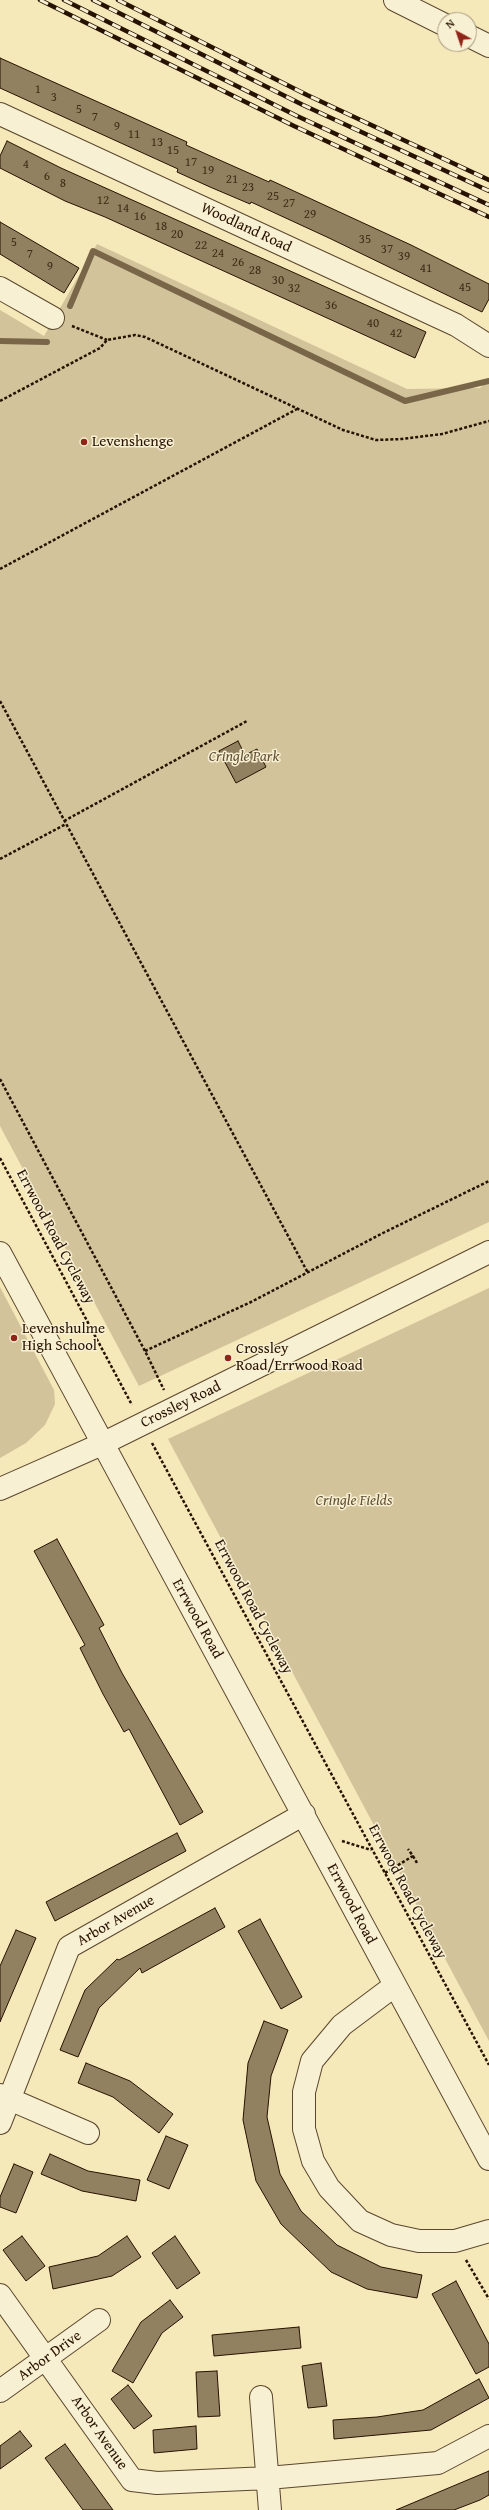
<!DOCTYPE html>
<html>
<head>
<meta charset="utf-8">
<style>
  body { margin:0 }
  #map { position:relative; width:489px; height:2510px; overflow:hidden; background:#f5e8b9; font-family:"Gentium Book Plus",serif }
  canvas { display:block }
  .north { position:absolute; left:437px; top:12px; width:40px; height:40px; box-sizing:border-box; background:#f8f0d2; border:1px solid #a4977e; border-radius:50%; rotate:320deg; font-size:11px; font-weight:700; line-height:16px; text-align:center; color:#271100 }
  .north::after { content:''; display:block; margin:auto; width:14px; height:18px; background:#8f2418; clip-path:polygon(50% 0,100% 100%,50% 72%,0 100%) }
</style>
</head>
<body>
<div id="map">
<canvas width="489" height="2510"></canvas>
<div class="north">N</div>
</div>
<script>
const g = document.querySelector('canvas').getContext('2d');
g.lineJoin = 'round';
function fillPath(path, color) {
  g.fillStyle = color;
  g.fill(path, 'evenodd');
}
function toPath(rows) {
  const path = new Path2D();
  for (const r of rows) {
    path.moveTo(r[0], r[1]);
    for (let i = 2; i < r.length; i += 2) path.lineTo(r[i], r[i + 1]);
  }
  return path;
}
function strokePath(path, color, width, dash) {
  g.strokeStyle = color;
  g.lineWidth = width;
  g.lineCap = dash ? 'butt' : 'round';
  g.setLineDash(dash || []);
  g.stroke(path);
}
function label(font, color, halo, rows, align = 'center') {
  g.font = font + ' "Gentium Book Plus",serif';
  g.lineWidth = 3;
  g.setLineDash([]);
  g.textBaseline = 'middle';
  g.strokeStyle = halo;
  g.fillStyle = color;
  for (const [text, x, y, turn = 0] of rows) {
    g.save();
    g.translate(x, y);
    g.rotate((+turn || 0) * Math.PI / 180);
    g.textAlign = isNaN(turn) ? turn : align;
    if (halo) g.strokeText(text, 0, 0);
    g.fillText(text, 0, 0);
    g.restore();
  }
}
fillPath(toPath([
  [97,244,407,389,480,388,489,380,489,1222,139,1386,0,1126,0,310,44,336],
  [0,1287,54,1390,55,1404,45,1425,26,1443,0,1458],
  [489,1288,489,2041,168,1439]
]), '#d2c39a');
strokePath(toPath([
  [70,306,93,251,405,401,489,381],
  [0,341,47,342]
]), '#796649', 6);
const building = toPath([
  [0,58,187,142,186,145,206,154,269,182,270,180,411,245,489,284,489,299,482,312,329,238,251,202,250,204,210,187,177,172,178,169,0,88,0,58],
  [7,141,61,168,426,332,415,358,105,217,65,201,0,168,0,156,7,141],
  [0,222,79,268,64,293,0,254,0,222],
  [238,741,245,755,257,749,266,767,236,783,219,751,238,741],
  [57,1539,104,1625,99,1628,122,1673,203,1812,180,1825,129,1729,124,1732,103,1694,80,1648,85,1645,34,1551,57,1539],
  [177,1833,186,1851,55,1921,46,1902,177,1833],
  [215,1908,225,1927,142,1973,140,1968,99,2008,78,2057,60,2050,85,1990,117,1959,119,1960,215,1908],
  [260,1919,302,1997,281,2009,238,1931,260,1919],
  [16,1930,36,1938,0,2022,0,1966,16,1930],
  [264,2021,288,2030,271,2076,267,2117,280,2174,301,2211,337,2245,381,2267,422,2275,417,2298,367,2289,331,2272,281,2224,256,2181,243,2120,248,2063,264,2021],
  [86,2063,130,2081,173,2114,159,2133,113,2097,78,2083,86,2063],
  [166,2136,188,2145,169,2189,147,2180,166,2136],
  [50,2154,88,2171,140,2180,136,2201,82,2191,41,2174,50,2154],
  [14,2164,33,2172,16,2213,0,2207,0,2197,14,2164],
  [22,2236,45,2266,26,2281,3,2250,22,2236],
  [127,2236,141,2257,112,2276,53,2289,49,2267,98,2256,127,2236],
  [175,2236,200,2273,177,2289,152,2253,175,2236],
  [456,2281,489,2344,489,2367,476,2374,432,2294,456,2281],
  [170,2300,183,2317,162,2333,133,2383,112,2371,141,2322,170,2300],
  [299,2327,301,2348,214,2356,212,2335,299,2327],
  [321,2363,327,2406,308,2408,302,2366,321,2363],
  [217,2371,220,2416,198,2417,196,2372,217,2371],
  [479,2379,489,2398,431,2430,334,2439,333,2420,377,2417,423,2410,479,2379],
  [128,2385,152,2416,134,2429,111,2399,128,2385],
  [196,2426,197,2449,154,2453,153,2430,196,2426],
  [20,2431,32,2446,0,2469,0,2446,20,2431],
  [65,2444,113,2510,83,2510,45,2458,65,2444],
  [489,2471,489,2495,480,2500,454,2510,396,2510,489,2471]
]);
fillPath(building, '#928160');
strokePath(building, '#271100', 1);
const minor = toPath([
  [395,0,445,25],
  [469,36,489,46],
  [0,114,456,325,489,346],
  [0,288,53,318],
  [0,1253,489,2159],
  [394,1986,342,2025,312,2061,304,2092,304,2129,313,2161,329,2188,360,2221,391,2235,419,2241,455,2241,489,2231],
  [0,2095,88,2133],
  [0,2123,69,1947,304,1814],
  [0,2295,132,2480,157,2483,268,2478,438,2463,489,2436],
  [0,2391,99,2320],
  [261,2397,270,2510]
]);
const tertiary = toPath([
  [0,1489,102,1444,489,1252]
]);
strokePath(minor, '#5a472e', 24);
strokePath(tertiary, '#5a472e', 24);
strokePath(toPath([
  [72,326,107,340],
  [0,401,100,348,107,340,135,335,145,337,343,430,376,440,402,439,442,434,489,421],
  [0,569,297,409],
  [0,701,308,1273],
  [64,821,247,721],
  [0,859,66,824],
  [0,1079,145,1351,164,1390],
  [0,1158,132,1405],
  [145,1351,251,1302,383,1233,489,1181],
  [152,1443,489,2065],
  [342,1841,371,1850],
  [413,1856,417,1863],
  [385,1873,413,1856,408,1849],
  [466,2260,489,2299]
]), '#271100', 2.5, [3, 2]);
strokePath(minor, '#f8f0d2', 22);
strokePath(tertiary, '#f8f0d2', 22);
const rail = toPath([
  [40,0,294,126,489,217],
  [64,0,297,116,489,205],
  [93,0,303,105,489,191],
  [118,0,307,95,489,180]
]);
strokePath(rail, '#271100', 4.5);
strokePath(rail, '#f8f0d2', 3, [9]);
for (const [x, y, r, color] of [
  [84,442,4,"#8f2418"],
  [14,1338,4,"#8f2418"],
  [228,1358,4,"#8f2418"]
]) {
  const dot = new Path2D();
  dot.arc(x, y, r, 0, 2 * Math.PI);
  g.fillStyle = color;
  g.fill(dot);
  strokePath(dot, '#f8f0d2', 1.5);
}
label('13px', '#422d18', null, [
  ["1",38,90],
  ["3",54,98],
  ["5",79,110],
  ["7",95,118],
  ["9",117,127],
  ["11",134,135],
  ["13",157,143],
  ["15",173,151],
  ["17",191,163],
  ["4",26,165],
  ["19",208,171],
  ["6",47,177],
  ["21",232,180],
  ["8",63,184],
  ["23",248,188],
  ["25",273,197],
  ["12",103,201],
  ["27",289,204],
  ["14",123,209],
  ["29",310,215],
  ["16",140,217],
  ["18",161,227],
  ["20",177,235],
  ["35",365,240],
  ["5",14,243],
  ["22",201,246],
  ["37",387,250],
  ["24",218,254],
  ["7",30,255],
  ["39",404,257],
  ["26",238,263],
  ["9",50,267],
  ["41",426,269],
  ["28",255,271],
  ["30",278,281],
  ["45",465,288],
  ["32",294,289],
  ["36",331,306],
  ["40",373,324],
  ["42",396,334]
]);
label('15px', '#271100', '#f8f0d2', [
  ["Woodland Road",246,228,25],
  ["Errwood Road Cycleway",55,1237,62],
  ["Crossley Road",181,1405,-26],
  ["Errwood Road Cycleway",253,1607,62],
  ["Errwood Road",197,1619,61],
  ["Errwood Road Cycleway",407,1892,62],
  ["Errwood Road",351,1904,62],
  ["Arbor Avenue",116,1921,-30],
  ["Arbor Drive",50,2356,-36],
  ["Arbor Avenue",99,2433,55]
]);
label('15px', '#271100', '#f8f0d2', [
  ["Levenshenge",92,442],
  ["Levenshulme",22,1329],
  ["High School",22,1346],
  ["Crossley",236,1349],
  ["Road/Errwood Road",236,1366]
], 'left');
label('italic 15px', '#634f36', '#f8f0d2', [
  ["Cringle Park",244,757],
  ["Cringle Fields",354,1501]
]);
</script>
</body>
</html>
